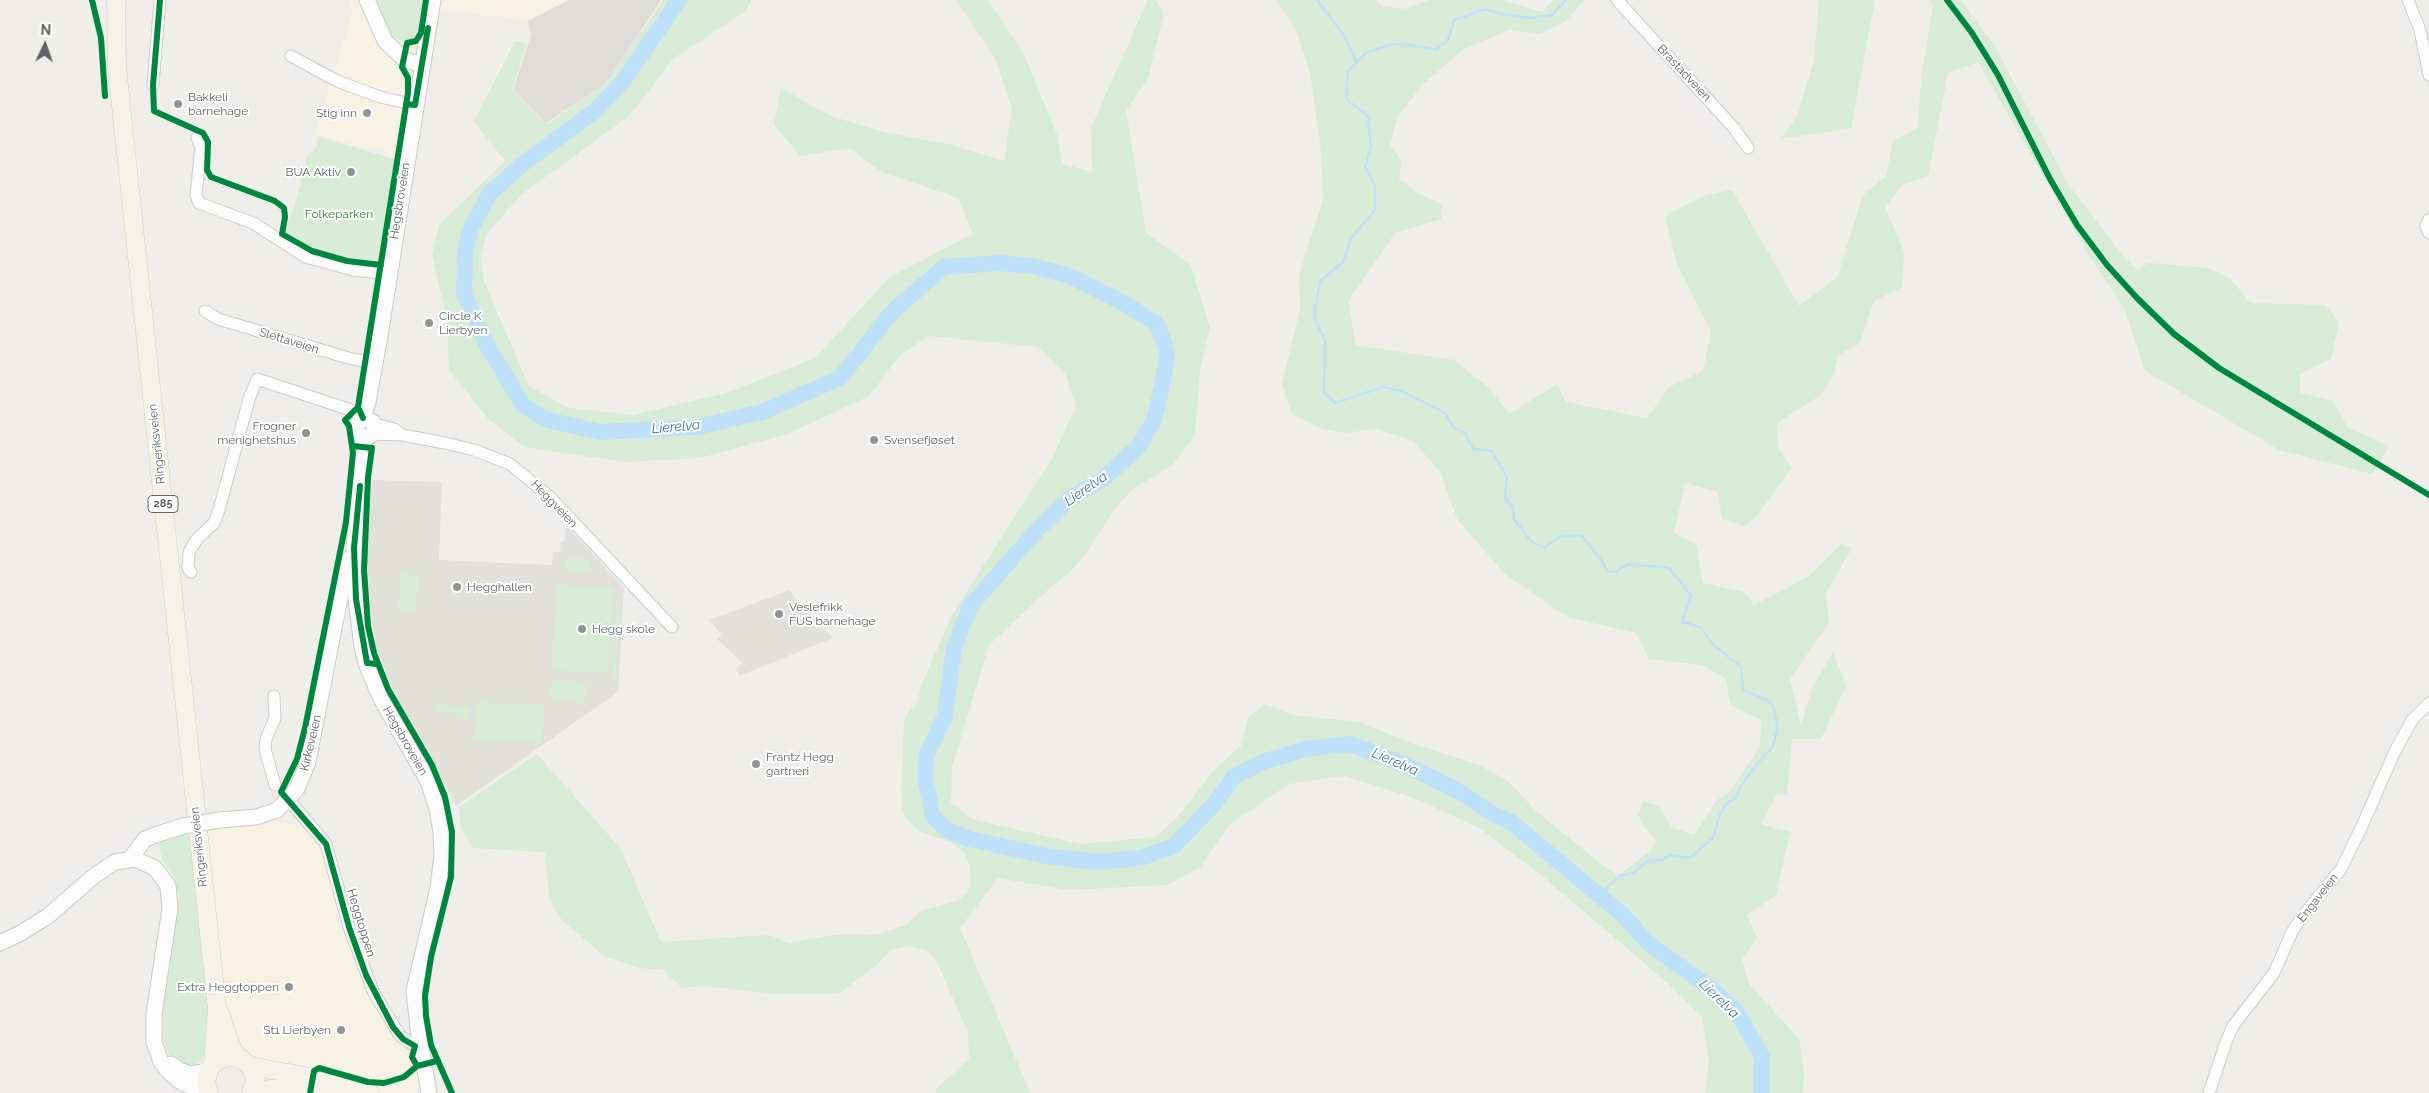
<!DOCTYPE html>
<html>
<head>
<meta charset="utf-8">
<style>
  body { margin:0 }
  #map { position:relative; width:2429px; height:1093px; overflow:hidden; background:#efeeea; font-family:Raleway,sans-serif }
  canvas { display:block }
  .north { position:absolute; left:20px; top:20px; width:50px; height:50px; -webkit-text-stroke:4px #fff; paint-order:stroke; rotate:3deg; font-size:14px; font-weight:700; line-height:20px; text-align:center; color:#5f6368 }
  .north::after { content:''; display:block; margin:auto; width:18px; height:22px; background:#5f6368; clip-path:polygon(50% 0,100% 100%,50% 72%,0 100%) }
</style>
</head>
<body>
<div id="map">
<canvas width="2429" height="1093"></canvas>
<div class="north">N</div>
</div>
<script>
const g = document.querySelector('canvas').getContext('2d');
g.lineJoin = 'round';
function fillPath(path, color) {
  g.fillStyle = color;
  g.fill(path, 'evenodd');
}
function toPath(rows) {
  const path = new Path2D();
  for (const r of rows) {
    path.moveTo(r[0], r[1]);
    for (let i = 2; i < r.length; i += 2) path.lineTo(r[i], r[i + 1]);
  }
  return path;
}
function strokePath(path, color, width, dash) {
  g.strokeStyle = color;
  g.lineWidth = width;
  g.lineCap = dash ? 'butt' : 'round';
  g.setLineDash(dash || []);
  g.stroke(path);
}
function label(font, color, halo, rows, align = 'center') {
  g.font = font + ' Raleway,sans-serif';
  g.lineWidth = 4;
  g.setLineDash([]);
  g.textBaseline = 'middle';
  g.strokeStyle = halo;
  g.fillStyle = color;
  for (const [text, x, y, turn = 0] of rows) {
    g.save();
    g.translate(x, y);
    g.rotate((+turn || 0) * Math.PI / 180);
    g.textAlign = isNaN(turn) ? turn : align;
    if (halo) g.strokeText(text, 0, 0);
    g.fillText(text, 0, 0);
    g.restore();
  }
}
fillPath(toPath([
  [348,0,567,0,526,20,442,10,425,4,405,100,396,155,315,134,353,11],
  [271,820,301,827,315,838,323,851,342,924,370,996,392,1035,416,1057,422,1072,416,1093,379,1093,343,1079,265,1063,251,1055,241,1045,231,1028,226,1010,206,828]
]), '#f7f3e4');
fillPath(toPath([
  [569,0,661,0,606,83,546,123,513,90,531,35,528,21]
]), '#dfddda');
fillPath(toPath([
  [372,480,442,482,439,560,552,565,553,552,560,552,561,542,564,542,566,525,624,588,618,692,456,806,425,745,397,698,377,651,370,607,367,558],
  [790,590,801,607,833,638,739,676,736,669,742,663,717,639,722,635,709,620]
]), '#e2e0da');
fillPath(toPath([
  [374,0,425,0,417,35,413,41,402,41,393,37,386,27],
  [663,0,751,0,746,11,674,58,629,116,522,194,486,235,481,258,484,282,529,386,569,408,633,415,726,393,815,358,890,277,973,234,958,198,882,172,849,148,800,156,774,124,781,88,831,116,883,132,948,144,1004,161,1012,109,995,58,956,0,988,0,1023,52,1058,137,1062,164,1092,172,1091,128,1148,0,1155,0,1164,12,1148,79,1126,110,1146,233,1190,264,1210,327,1200,370,1195,435,1172,466,1134,488,1115,508,1088,551,1070,572,1053,585,989,645,952,767,951,803,972,819,1080,844,1155,837,1175,820,1215,769,1241,746,1249,716,1265,704,1292,715,1360,722,1411,743,1479,765,1508,781,1537,812,1605,867,1619,875,1648,853,1657,842,1645,828,1638,815,1644,801,1659,806,1671,827,1694,835,1717,800,1730,792,1759,748,1762,720,1731,706,1725,678,1702,665,1649,659,1636,633,1567,617,1505,574,1457,519,1441,473,1413,441,1377,429,1344,433,1322,429,1292,414,1282,384,1300,309,1299,276,1323,199,1321,151,1310,73,1297,32,1276,0,1376,0,1382,6,1403,9,1429,0,1501,0,1542,12,1553,0,1584,0,1566,21,1540,34,1509,30,1464,49,1423,84,1397,118,1390,145,1402,161,1399,179,1416,192,1442,204,1441,219,1395,233,1348,301,1356,345,1454,360,1489,388,1509,414,1557,384,1566,402,1647,418,1669,387,1703,371,1711,331,1677,264,1666,221,1667,214,1706,195,1732,190,1799,306,1837,278,1863,195,1886,176,1893,141,1917,128,1922,73,1933,6,1929,0,1961,0,1996,48,2068,184,2123,256,2138,270,2148,263,2209,268,2230,278,2250,303,2325,305,2339,322,2331,359,2300,374,2300,393,2333,401,2348,428,2390,446,2372,474,2279,450,2145,371,2124,308,2089,256,1978,62,1948,73,1928,176,1902,185,1885,207,1904,252,1902,287,1874,301,1859,344,1838,355,1834,373,1821,395,1777,423,1779,449,1792,468,1756,517,1744,526,1722,519,1718,492,1685,483,1674,533,1696,544,1703,583,1744,592,1754,605,1808,577,1842,543,1852,548,1826,593,1829,623,1790,679,1801,725,1813,685,1833,653,1846,686,1821,739,1792,739,1787,795,1777,794,1761,824,1790,832,1776,895,1747,915,1757,938,1742,959,1749,984,1799,1039,1804,1072,1803,1093,1705,1093,1709,1063,1702,1017,1664,980,1541,875,1481,829,1417,799,1345,776,1289,784,1229,825,1201,866,1168,885,1067,890,998,878,960,928,1030,1093,936,1093,936,1089,969,1059,968,1032,936,960,926,950,909,946,891,950,879,963,838,994,776,994,704,986,682,988,663,970,639,968,604,956,561,919,549,899,545,852,473,848,461,828,459,807,537,754,621,849,661,942,769,935,789,943,833,935,880,934,908,924,920,911,959,900,968,892,971,883,970,867,965,853,952,843,919,831,909,822,902,811,901,788,904,723,907,714,917,704,921,686,953,613,1053,457,1076,406,1066,375,1038,347,929,336,899,356,869,396,788,434,700,458,624,462,525,447,489,420,449,370,447,319,432,255,439,225,505,161,474,121,515,41,526,44,512,90,547,124,606,83],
  [1819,0,1875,0,1851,128,1780,139,1797,117,1814,60],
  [319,137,395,159,377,269,320,257,296,246,285,230,295,204,308,154,314,151],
  [566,558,590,559,590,573,565,572],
  [400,574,418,575,416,611,398,610],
  [556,585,613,587,609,673,552,670],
  [616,601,620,601,616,683,612,683],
  [551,680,586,682,585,703,550,701],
  [436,702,447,705,469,707,470,718,459,720,457,714,435,709],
  [476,702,544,705,542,743,474,740],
  [189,830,210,1020,208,1044,201,1061,194,1066,175,1061,169,1055,160,1030,179,896,174,877,162,859,159,845,161,840]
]), '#d8ebd6');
strokePath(toPath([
  [1317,0,1344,35,1356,61],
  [1566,0,1552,15,1530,18,1501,14,1485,9,1454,20,1448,40,1436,50,1411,45,1392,44,1366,53,1348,71,1346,99,1368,116,1371,147,1365,167,1375,186,1375,210,1351,238,1343,262,1320,281,1314,318,1325,340,1324,392,1335,403,1383,387,1401,391,1445,413,1453,427,1465,433,1473,449,1492,451,1507,477,1505,498,1513,506,1514,519,1531,541,1544,548,1562,535,1582,536,1602,561,1607,571,1616,572,1628,564,1669,568,1691,596,1682,622,1700,627,1714,645,1741,667,1743,690,1766,699,1773,706,1778,728,1772,748,1756,765,1741,786,1736,798,1726,804,1719,817,1713,838,1690,858,1670,855,1662,860,1648,861,1634,872,1620,876,1599,895]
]), '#bfe0f9', 2.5);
strokePath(toPath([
  [679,0,624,80,596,110,524,163,490,193,470,230,465,253,464,294,488,347,523,405,547,420,601,432,697,427,762,412,840,378,893,311,944,267,999,263,1032,266,1070,276,1122,302,1157,324,1163,339,1167,354,1162,387,1154,420,1139,446,1102,480,1070,498,1038,529,971,605,954,648,945,716,926,756,925,777,933,817,947,830,970,839,1046,856,1097,862,1141,858,1174,846,1215,803,1234,776,1266,761,1305,749,1350,744,1406,765,1462,793,1493,814,1511,822,1624,916,1648,943,1713,990,1737,1012,1762,1057,1762,1093]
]), '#bfe0f9', 16);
const street = toPath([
  [1617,0,1734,128,1748,148],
  [2408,0,2420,30,2429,75],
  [291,56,337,81,380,97,415,105],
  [153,85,160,0],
  [197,138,201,146,196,195,199,203,253,223,306,257,353,270,389,274],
  [2429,219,2426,226,2429,233],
  [205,311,218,319,245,327,345,357,375,364],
  [375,424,394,429,402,435],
  [373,434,402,435,445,443,474,450,510,464,550,497,672,627],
  [191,572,188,568,189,552,197,539,214,523,219,510,249,399,257,379,354,411,363,418],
  [274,696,275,718,266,739,265,749,275,785],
  [289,800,326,844,349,927,373,991,400,1036,415,1046,420,1045],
  [2209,1093,2226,1042,2233,1026,2274,973,2292,932,2302,917,2341,869,2363,824,2394,753,2412,720,2429,703]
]);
const secondary = toPath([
  [367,0,385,41,404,59,421,65],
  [363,418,368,402,380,336,433,0],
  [359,435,366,438,373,434,375,427,373,422,363,418,356,426,362,463,354,548,356,599,362,647,367,666,381,699,428,781,437,809,441,832,442,855,438,888,414,991,419,1036,429,1093],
  [220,820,256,817,277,810,297,789,308,762,345,572,350,558],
  [130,859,145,839,158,834],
  [0,943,21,933,48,916,94,876,115,862,135,859,155,868,168,886,170,908,154,1014,154,1042,161,1062,167,1070,179,1081,206,1093],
  [171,1064,179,1070,191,1074,208,1071]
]);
const primary = toPath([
  [116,0,117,66,122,115,217,1008,213,1064],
  [221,1015,230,1044,237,1057],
  [250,1066,327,1080,370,1093],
  [209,1093,206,1083,209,1069,218,1060,229,1056,243,1060,252,1069,255,1081,251,1093],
  [255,1093,269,1089,294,1088,332,1093]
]);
strokePath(street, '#cbcccc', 13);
strokePath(secondary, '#cacacb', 17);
strokePath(primary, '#d7ceb8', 19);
strokePath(street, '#fdfcfc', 11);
strokePath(secondary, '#fdfcfc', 15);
strokePath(primary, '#f4f2e9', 18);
const secondaryBridge = toPath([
  [158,834,183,826,220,820]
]);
strokePath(secondaryBridge, '#cacacb', 17, []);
strokePath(secondaryBridge, '#fdfcfc', 15);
strokePath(toPath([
  [92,0,101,38,105,96],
  [160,0,153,85,154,111,203,133,208,142,207,170,211,177,275,201,284,208,285,217,282,234,312,251,347,261,381,265],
  [1947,0,1972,33,1998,75,2050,179,2077,225,2107,265,2137,298,2174,334,2219,368,2429,495],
  [406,104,415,105,428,28],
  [358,407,345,420,349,426,353,453,346,522,305,728,297,759,281,792,326,844,349,927,366,975,393,1027,403,1039,415,1046,412,1057,417,1066],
  [363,418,358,407,408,93,408,78,402,67,407,43,416,41,421,33,426,0],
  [353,446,372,448,368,477,364,570,368,626,374,653,388,689,432,765,445,797,452,832,451,877,431,957,425,996,426,1016,431,1045,452,1093],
  [360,486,354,548,356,599,367,663,377,664],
  [310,1093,314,1071,319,1068,368,1082,384,1083,404,1077,417,1066,437,1061]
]), '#00873e', 6);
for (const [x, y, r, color] of [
  [178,104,5,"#919496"],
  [367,113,5,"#919496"],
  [351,172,5,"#919496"],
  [429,323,5,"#919496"],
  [306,433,5,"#919496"],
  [874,440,5,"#919496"],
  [457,587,5,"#919496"],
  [779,614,5,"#919496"],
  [582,629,5,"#919496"],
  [756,764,5,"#919496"],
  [289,987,5,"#919496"],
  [341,1030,5,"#919496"]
]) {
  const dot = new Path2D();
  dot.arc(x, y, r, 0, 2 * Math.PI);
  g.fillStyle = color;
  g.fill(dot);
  strokePath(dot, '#fff', 2);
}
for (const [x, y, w] of [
  [163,504,30]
]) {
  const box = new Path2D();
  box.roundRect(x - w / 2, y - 8.5, w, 17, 4);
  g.fillStyle = '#fff';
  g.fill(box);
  strokePath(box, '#5f6368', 1);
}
label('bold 11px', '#5f6368', null, [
  ["285",163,504]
]);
label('12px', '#5f6368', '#fff', [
  ["Brastadveien",1684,73,47],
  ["Hegsbroveien",400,201,-81],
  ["Slettaveien",289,341,17],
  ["Ringeriksveien",157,444,-96],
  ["Heggveien",554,504,46],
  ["Hegsbroveien",405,741,60],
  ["Kirkeveien",311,743,-77],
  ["Ringeriksveien",199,847,-96],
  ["Engaveien",2318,898,-52],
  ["Heggtoppen",361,923,73]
]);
label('12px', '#5f6368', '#fff', [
  ["Bakkeli",188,97],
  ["barnehage",188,111],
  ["Stig inn",357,113,"right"],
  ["BUA Aktiv",341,172,"right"],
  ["Circle K",439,316],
  ["Lierbyen",439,330],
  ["Frogner",296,426,"right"],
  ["menighetshus",296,440,"right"],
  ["Svensefjøset",884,440],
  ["Hegghallen",467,587],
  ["Veslefrikk",789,607],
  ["FUS barnehage",789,621],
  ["Hegg skole",592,629],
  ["Frantz Hegg",766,757],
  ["gartneri",766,771],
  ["Extra Heggtoppen",279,987,"right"],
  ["St1 Lierbyen",331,1030,"right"]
], 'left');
label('12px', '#348238', '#fff', [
  ["Folkeparken",339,214]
]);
label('italic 14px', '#4174aa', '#fff', [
  ["Lierelva",676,427,-5],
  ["Lierelva",1086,489,-35],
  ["Lierelva",1395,762,23],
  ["Lierelva",1719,999,44]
]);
</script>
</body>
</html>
